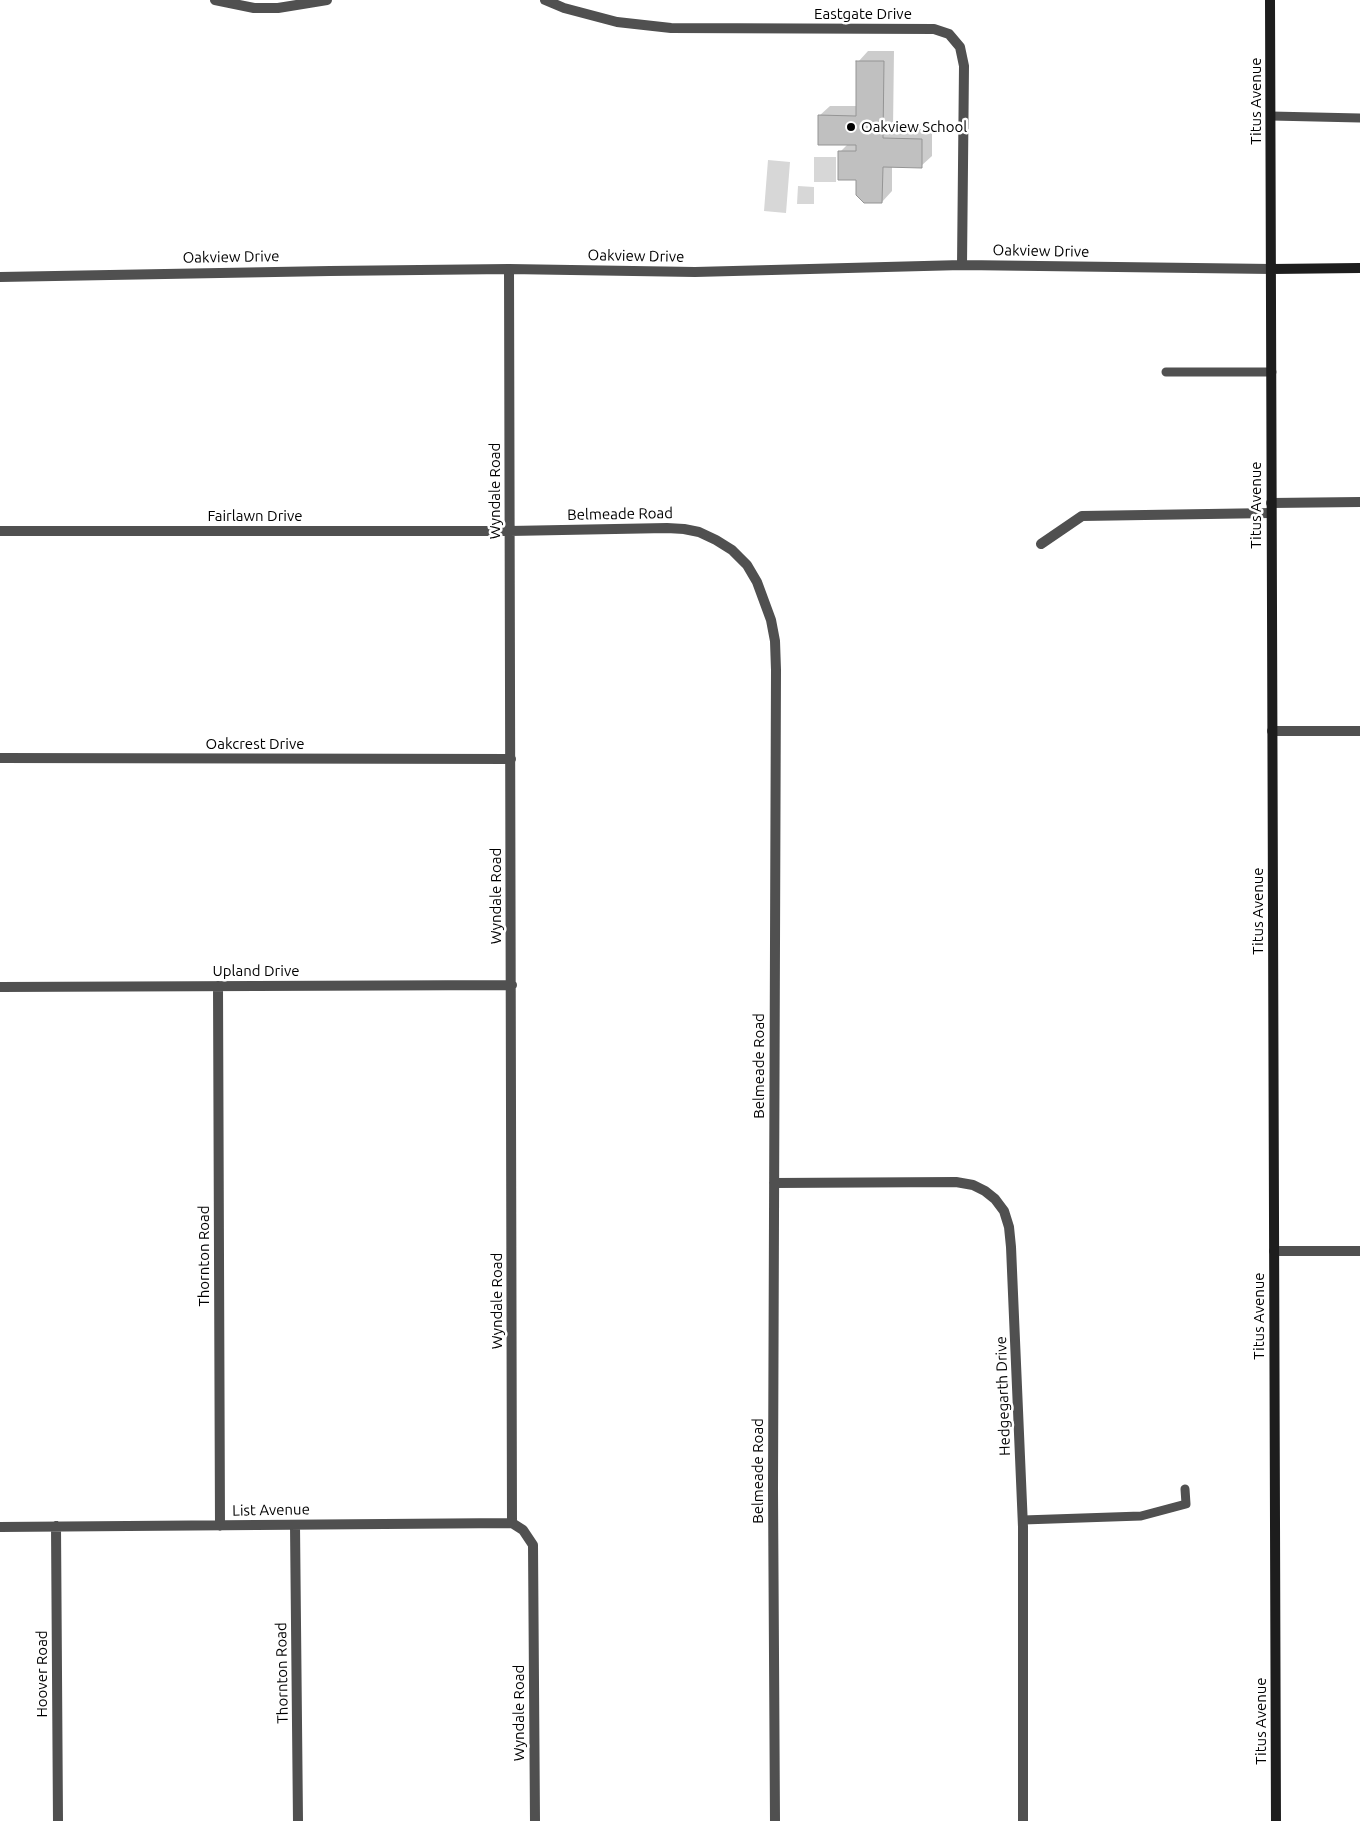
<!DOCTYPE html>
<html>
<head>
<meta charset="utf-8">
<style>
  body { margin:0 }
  canvas { display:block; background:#fff }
</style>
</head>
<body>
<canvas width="1360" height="1821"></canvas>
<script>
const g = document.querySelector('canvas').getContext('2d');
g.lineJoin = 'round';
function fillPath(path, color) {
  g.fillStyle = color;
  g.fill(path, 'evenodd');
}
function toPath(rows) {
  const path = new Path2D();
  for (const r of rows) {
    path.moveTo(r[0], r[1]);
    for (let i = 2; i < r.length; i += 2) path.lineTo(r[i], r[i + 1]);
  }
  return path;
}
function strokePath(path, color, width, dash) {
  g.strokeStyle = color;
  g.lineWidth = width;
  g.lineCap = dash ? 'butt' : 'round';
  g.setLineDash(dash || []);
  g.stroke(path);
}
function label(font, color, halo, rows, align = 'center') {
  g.font = font + ' Ubuntu,sans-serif';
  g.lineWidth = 5;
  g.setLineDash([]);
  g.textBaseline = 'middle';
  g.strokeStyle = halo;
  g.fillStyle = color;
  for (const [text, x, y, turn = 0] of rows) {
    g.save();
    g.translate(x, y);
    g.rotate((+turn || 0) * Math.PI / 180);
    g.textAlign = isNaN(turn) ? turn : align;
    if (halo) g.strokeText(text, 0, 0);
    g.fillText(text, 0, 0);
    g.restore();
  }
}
fillPath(toPath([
  [814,157,836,157,836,182,814,182],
  [768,160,790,162,786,213,764,211],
  [798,186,814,187,814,204,797,204]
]), '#d7d7d7');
fillPath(toPath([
  [868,51,894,51,893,129,932,129,932,156,921,166,892,166,892,191,882,202,858,178,840,152,848,144,819,116,830,106,857,106,858,62]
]), '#0003');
const building = toPath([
  [856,61,884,61,883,138,922,139,922,168,883,167,882,203,864,203,856,195,856,180,838,180,838,151,856,151,856,145,818,145,818,115,856,116,856,61]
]);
fillPath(building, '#c0c0c0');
strokePath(building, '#949494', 1);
strokePath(toPath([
  [1271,116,1360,118],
  [1166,372,1272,372],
  [1023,1520,1141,1516,1186,1504,1185,1489]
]), '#505050', 9);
strokePath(toPath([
  [215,0,254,8,278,8,327,0],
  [545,0,564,8,617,22,671,28,934,29,949,34,960,47,964,66,962,265],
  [509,269,512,1523],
  [0,277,330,271,509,269,695,272,962,265,1272,269],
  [1271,503,1360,502],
  [0,531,510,531,667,528,684,529,699,532,716,540,732,550,747,565,757,582,771,620,775,641,776,670,773,1488,775,1821],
  [1041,544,1082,516,1271,513],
  [1272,731,1360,731],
  [0,758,511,759],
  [218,986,220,1526],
  [0,987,512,985],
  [774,1183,956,1182,973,1185,985,1191,995,1199,1004,1211,1009,1227,1011,1247,1023,1527,1023,1821],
  [1274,1251,1360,1251],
  [295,1525,298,1821],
  [56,1526,58,1821],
  [0,1527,512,1523,523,1530,533,1545,535,1821]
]), '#505050', 10);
strokePath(toPath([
  [1270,0,1276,1821],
  [1272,269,1360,268]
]), '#1d1d1d', 10);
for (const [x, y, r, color] of [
  [851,127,5,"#000"]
]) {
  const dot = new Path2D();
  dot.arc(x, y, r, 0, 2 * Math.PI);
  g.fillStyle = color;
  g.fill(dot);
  strokePath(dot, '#fff', 2);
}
label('15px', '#000', '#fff', [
  ["Eastgate Drive",863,14],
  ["Titus Avenue",1256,101,-90],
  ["Oakview Drive",1041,251,1],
  ["Oakview Drive",636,256,1],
  ["Oakview Drive",231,257,-1],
  ["Wyndale Road",495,491,-90],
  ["Titus Avenue",1256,505,-90],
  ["Belmeade Road",620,514,-1],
  ["Fairlawn Drive",255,516],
  ["Oakcrest Drive",255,744],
  ["Wyndale Road",496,896,-90],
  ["Titus Avenue",1258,911,-90],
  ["Upland Drive",256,971],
  ["Belmeade Road",759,1066,-90],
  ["Thornton Road",204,1256,-90],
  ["Wyndale Road",497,1301,-90],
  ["Titus Avenue",1259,1316,-90],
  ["Hedgegarth Drive",1003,1396,-92],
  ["Belmeade Road",758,1471,-90],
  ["List Avenue",271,1510,-1],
  ["Thornton Road",282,1673,-91],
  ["Hoover Road",42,1674,-90],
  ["Wyndale Road",519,1713,-90],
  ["Titus Avenue",1261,1721,-90]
]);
label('15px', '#000', '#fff', [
  ["Oakview School",861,127]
], 'left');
</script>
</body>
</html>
